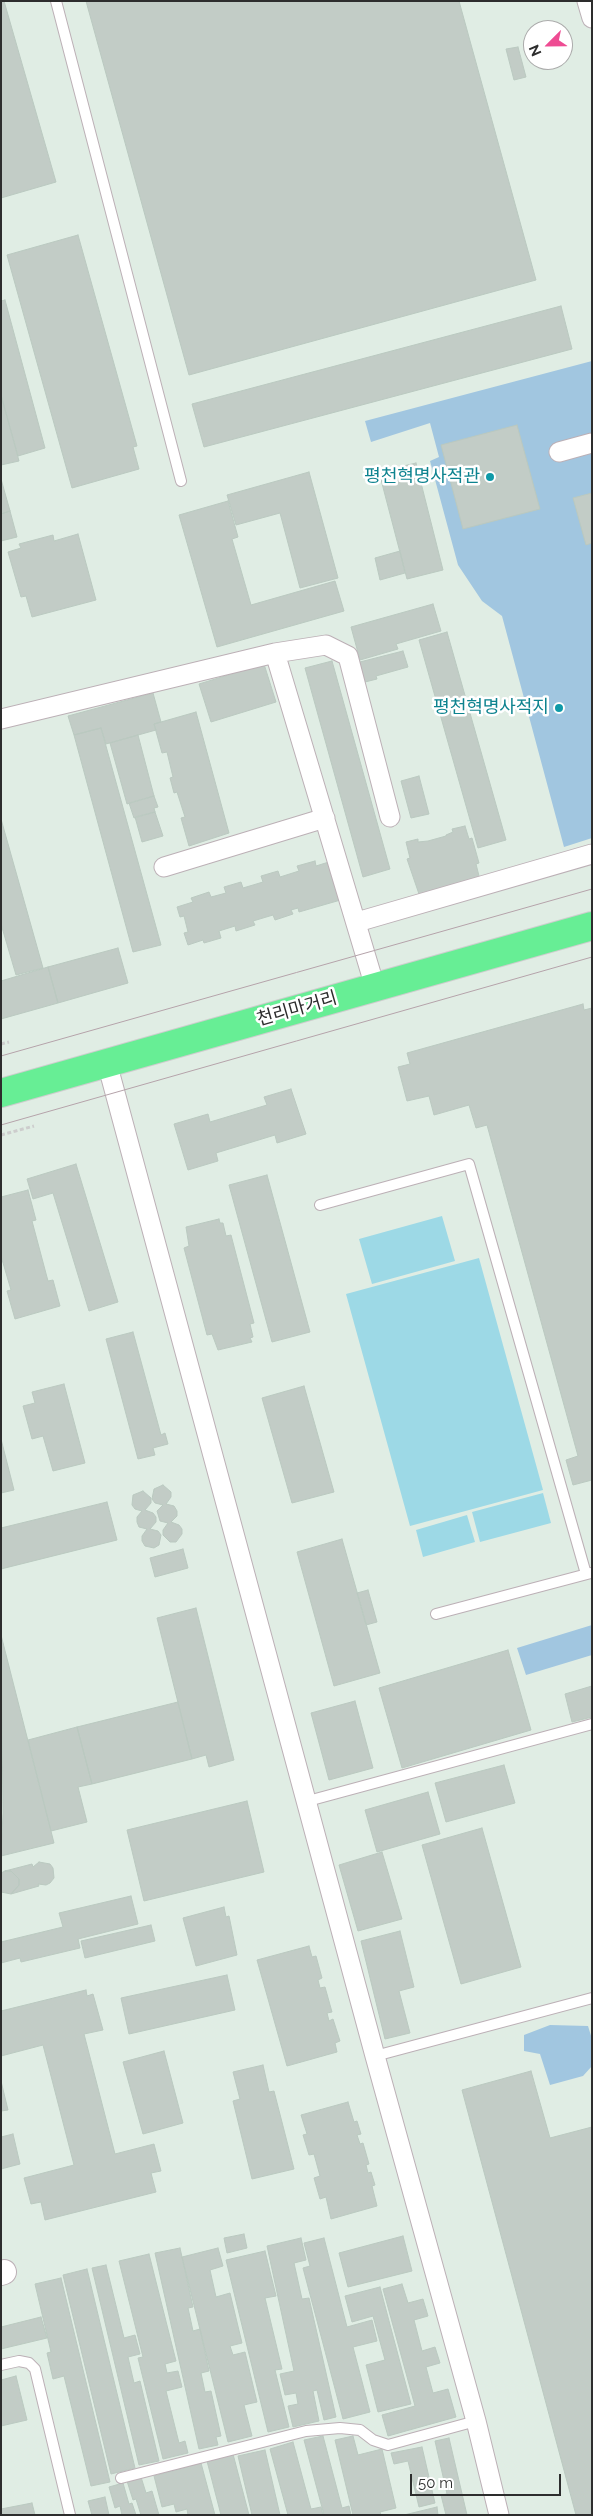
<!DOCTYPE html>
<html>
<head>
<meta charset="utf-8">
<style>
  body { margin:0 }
  #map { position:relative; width:593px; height:2516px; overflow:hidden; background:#e0ede4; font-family:Raleway,sans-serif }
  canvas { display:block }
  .frame { position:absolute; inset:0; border:2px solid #2d2d2d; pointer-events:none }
  .north { position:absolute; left:523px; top:20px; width:50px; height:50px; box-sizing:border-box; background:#fff; border:1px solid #ababab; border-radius:50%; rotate:247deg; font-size:14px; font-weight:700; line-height:20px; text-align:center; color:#2d2d2d }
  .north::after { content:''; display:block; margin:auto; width:18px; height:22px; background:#ee4c93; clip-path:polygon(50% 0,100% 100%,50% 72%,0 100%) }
  .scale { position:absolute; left:410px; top:2474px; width:151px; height:22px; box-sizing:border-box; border:2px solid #2d2d2d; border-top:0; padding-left:6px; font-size:15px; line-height:18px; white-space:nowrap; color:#2d2d2d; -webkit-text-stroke:4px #fff; paint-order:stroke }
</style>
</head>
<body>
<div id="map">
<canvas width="593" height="2516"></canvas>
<div class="frame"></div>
<div class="north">N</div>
<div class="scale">50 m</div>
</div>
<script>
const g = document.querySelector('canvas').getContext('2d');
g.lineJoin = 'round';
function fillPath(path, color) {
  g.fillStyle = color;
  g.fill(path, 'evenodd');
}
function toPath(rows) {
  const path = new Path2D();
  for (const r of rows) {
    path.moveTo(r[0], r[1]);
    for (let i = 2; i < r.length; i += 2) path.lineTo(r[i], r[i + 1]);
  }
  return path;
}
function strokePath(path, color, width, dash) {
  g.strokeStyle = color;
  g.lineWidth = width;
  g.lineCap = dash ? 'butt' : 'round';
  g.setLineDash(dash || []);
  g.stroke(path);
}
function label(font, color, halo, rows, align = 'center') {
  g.font = font + ' Raleway,"Noto Sans KR",sans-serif';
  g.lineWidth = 5;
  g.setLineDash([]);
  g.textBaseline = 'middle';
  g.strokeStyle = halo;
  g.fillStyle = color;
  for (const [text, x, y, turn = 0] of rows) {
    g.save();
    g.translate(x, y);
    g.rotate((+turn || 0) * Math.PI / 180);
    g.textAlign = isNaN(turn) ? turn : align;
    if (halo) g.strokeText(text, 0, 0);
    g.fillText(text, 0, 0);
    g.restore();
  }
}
fillPath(toPath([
  [592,361,592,838,564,847,502,616,482,601,458,565,430,461,439,457,430,423,371,442,365,421],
  [592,1625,592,1655,526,1675,517,1648],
  [550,2025,588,2026,592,2039,592,2066,583,2076,550,2085,540,2054,524,2051,524,2035]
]), '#a1c6e0');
fillPath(toPath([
  [442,1216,455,1261,372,1284,359,1239],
  [479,1258,543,1490,410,1526,346,1294],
  [543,1493,551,1523,480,1542,472,1512],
  [467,1515,475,1542,423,1557,416,1530]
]), '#9dd9e6');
const building = toPath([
  [1,1,4,1,56,182,1,198,1,1],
  [86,1,459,1,536,280,189,375,86,1],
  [518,47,526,77,514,80,506,49,518,47],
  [78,235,137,446,133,447,139,469,72,488,7,255,78,235],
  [5,300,45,448,18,456,1,395,1,301,5,300],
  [561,306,572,349,204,447,192,404,561,306],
  [1,395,19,461,1,465,1,395],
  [517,425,540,509,463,529,441,445,517,425],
  [416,463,443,570,407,579,379,472,416,463],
  [309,472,338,578,300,588,280,513,236,525,227,495,309,472],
  [1,479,10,511,1,514,1,479],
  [592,493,592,543,586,545,573,498,592,493],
  [228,501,238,537,232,539,251,605,335,581,344,611,217,647,179,515,228,501],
  [10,511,17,537,1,541,1,514,10,511],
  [78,534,96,600,32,617,26,596,21,597,8,552,21,548,19,544,53,535,54,541,78,534],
  [400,551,405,573,380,580,375,558,400,551],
  [433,604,441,631,396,644,398,649,360,660,351,627,433,604],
  [447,632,506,840,478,848,419,640,447,632],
  [403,651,408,667,376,676,377,679,361,683,356,663,403,651],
  [332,661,390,869,363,877,305,668,332,661],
  [264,664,276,702,211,722,199,684,264,664],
  [153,693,161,722,154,724,156,730,106,744,101,728,74,735,68,716,153,693],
  [196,712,229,833,189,846,181,818,185,817,177,792,174,793,170,778,173,777,167,752,162,753,154,724,196,712],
  [101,728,161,945,133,952,74,735,101,728],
  [138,735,154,796,127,804,110,743,138,735],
  [419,776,429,814,411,818,401,781,419,776],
  [154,796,158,807,154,808,155,812,134,818,129,803,154,796],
  [155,812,163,836,142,842,135,817,155,812],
  [1,819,43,968,16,975,1,924,1,819],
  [465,826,469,839,472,838,479,863,476,864,480,880,420,897,407,859,410,858,406,842,418,839,418,842,428,841,446,836,446,835,453,832,452,829,465,826],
  [315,861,316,866,332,861,344,899,299,912,298,908,291,910,293,914,275,920,273,915,253,921,255,925,236,931,235,926,219,931,221,938,204,943,203,940,188,945,184,933,188,932,184,916,180,917,177,907,193,902,191,898,209,892,211,897,226,893,224,887,241,882,243,888,263,882,261,876,278,871,280,877,299,871,297,866,315,861],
  [118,948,128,983,58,1003,48,967,118,948],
  [48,967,58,1003,1,1019,1,981,48,967],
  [583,1004,584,1010,592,1008,592,1480,573,1485,566,1460,578,1456,487,1125,476,1128,469,1105,434,1115,429,1096,407,1101,398,1067,410,1064,407,1053,583,1004],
  [291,1089,306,1134,277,1143,275,1135,216,1153,218,1161,188,1170,174,1124,208,1114,210,1122,267,1105,264,1097,291,1089],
  [76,1164,118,1302,89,1311,53,1193,33,1199,27,1179,76,1164],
  [267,1175,310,1332,272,1342,229,1185,267,1175],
  [28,1190,36,1220,32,1221,48,1281,53,1280,60,1306,15,1319,7,1291,11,1290,1,1256,1,1197,28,1190],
  [219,1219,220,1223,223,1223,226,1236,231,1235,254,1323,250,1324,253,1337,250,1338,252,1342,218,1350,212,1334,207,1335,184,1248,189,1246,186,1227,219,1219],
  [133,1332,161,1435,165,1433,168,1444,153,1448,155,1455,138,1459,106,1339,133,1332],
  [64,1384,85,1463,53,1471,43,1436,32,1439,23,1406,35,1403,32,1392,64,1384],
  [304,1386,334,1492,292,1503,262,1398,304,1386],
  [1,1439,14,1490,1,1493,1,1439],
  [163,1485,171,1492,171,1497,166,1504,174,1506,177,1511,177,1516,171,1522,179,1525,182,1529,182,1534,176,1542,170,1542,163,1535,163,1530,168,1523,160,1521,157,1511,163,1505,155,1503,152,1499,154,1489,163,1485],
  [143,1491,151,1498,151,1503,145,1510,153,1513,156,1517,156,1522,150,1529,158,1531,161,1535,159,1545,154,1548,145,1546,142,1541,142,1536,147,1529,139,1527,137,1522,137,1517,142,1511,135,1509,132,1505,133,1495,143,1491],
  [107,1502,117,1540,1,1569,1,1528,107,1502],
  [342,1539,380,1673,334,1686,297,1552,342,1539],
  [183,1549,188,1568,155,1577,150,1558,183,1549],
  [368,1590,377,1622,366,1625,357,1593,368,1590],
  [196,1608,234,1760,209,1767,206,1755,192,1759,157,1618,196,1608],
  [1,1635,54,1843,1,1856,3,1813,1,1635],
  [508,1650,531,1730,402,1768,379,1688,508,1650],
  [592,1686,592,1717,572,1722,565,1694,592,1686],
  [355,1701,373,1768,329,1780,311,1713,355,1701],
  [178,1702,192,1759,92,1784,77,1727,178,1702],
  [77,1727,92,1784,78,1787,87,1822,51,1831,28,1740,77,1727],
  [504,1765,515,1803,446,1822,435,1783,504,1765],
  [428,1792,440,1834,377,1852,365,1810,428,1792],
  [247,1801,264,1872,144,1901,127,1830,247,1801],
  [482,1828,521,1967,461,1984,422,1845,482,1828],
  [382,1852,402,1919,358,1931,339,1865,382,1852],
  [39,1862,50,1864,53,1868,54,1878,50,1883,46,1885,38,1884,39,1886,11,1894,19,1885,19,1879,11,1871,5,1871,32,1864,33,1867,39,1862],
  [5,1871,11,1871,19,1879,19,1885,11,1894,1,1892,1,1873,5,1871],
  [131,1896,138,1924,78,1939,80,1948,21,1962,20,1958,1,1963,1,1942,63,1927,59,1913,131,1896],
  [224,1907,226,1917,229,1916,237,1955,196,1966,183,1918,224,1907],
  [151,1925,155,1941,85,1958,81,1941,151,1925],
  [400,1931,414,1987,399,1991,410,2033,385,2039,361,1941,400,1931],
  [309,1946,312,1957,316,1956,322,1978,318,1980,320,1988,325,1987,332,2012,327,2013,329,2021,333,2019,340,2041,335,2043,337,2052,287,2066,257,1960,309,1946],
  [227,1975,235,2010,129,2034,121,1998,227,1975],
  [86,1990,87,1996,93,1994,103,2030,84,2034,115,2154,154,2144,161,2171,151,2173,156,2192,45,2220,41,2202,31,2204,24,2178,74,2165,43,2045,1,2056,1,2011,86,1990],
  [164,2051,183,2123,143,2134,123,2062,164,2051],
  [263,2065,269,2092,274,2091,294,2169,252,2179,233,2101,240,2099,233,2072,263,2065],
  [531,2071,550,2138,592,2127,592,2515,576,2515,462,2090,531,2071],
  [1,2081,8,2110,1,2111,1,2081],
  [348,2102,354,2122,357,2121,361,2134,357,2135,360,2144,363,2143,369,2164,366,2165,368,2173,371,2172,375,2185,372,2186,377,2206,331,2219,326,2197,320,2199,314,2178,320,2176,314,2154,309,2155,303,2135,307,2134,301,2115,348,2102],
  [13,2134,20,2164,1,2169,1,2137,13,2134],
  [244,2234,247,2248,227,2253,224,2238,244,2234],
  [403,2236,412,2271,348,2287,339,2253,403,2236],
  [301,2238,306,2260,294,2263,302,2299,309,2298,336,2417,324,2420,317,2390,313,2391,319,2421,293,2427,288,2406,298,2404,296,2393,285,2395,280,2374,294,2371,267,2246,301,2238],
  [324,2238,347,2327,372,2320,377,2341,353,2347,370,2412,343,2419,303,2268,310,2266,304,2243,324,2238],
  [180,2248,193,2307,188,2308,193,2331,200,2329,209,2371,201,2373,205,2392,211,2391,221,2436,216,2437,218,2445,199,2449,155,2253,180,2248],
  [218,2248,223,2266,210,2270,216,2297,230,2293,242,2343,230,2346,233,2355,245,2352,257,2402,244,2405,252,2436,228,2442,182,2257,218,2248],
  [265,2251,276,2296,265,2298,282,2369,275,2370,289,2427,268,2432,226,2260,265,2251],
  [149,2254,176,2361,165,2364,167,2373,178,2371,182,2387,166,2391,179,2443,185,2441,188,2453,163,2459,138,2358,143,2357,119,2261,149,2254],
  [106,2265,124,2338,135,2335,140,2354,128,2357,134,2383,140,2381,159,2461,139,2465,92,2268,106,2265],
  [87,2269,135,2468,111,2474,63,2275,87,2269],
  [61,2278,110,2482,91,2486,64,2376,53,2379,47,2353,51,2352,35,2284,61,2278],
  [402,2284,408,2303,423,2299,428,2316,414,2320,422,2351,435,2347,440,2363,426,2367,433,2393,448,2389,456,2417,388,2436,382,2415,415,2406,383,2289,402,2284],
  [380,2287,411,2404,378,2412,366,2365,385,2360,373,2316,352,2322,345,2296,380,2287],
  [41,2317,47,2338,1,2349,1,2327,41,2317],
  [16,2376,27,2420,1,2426,1,2380,16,2376],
  [323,2436,342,2508,349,2506,351,2515,324,2515,304,2440,323,2436],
  [353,2436,358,2455,382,2449,396,2508,380,2512,381,2515,353,2515,335,2440,353,2436],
  [449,2438,467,2515,446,2515,441,2495,447,2494,435,2441,449,2438],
  [293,2442,311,2509,321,2507,323,2515,288,2515,270,2449,293,2442],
  [422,2447,435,2503,419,2507,408,2461,394,2464,391,2453,422,2447],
  [265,2450,280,2515,252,2515,238,2456,265,2450],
  [233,2454,249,2515,221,2515,207,2461,233,2454],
  [201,2463,215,2515,188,2515,187,2509,176,2512,174,2504,162,2507,154,2476,201,2463],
  [141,2477,146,2493,152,2491,159,2515,141,2515,136,2499,133,2500,127,2481,141,2477],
  [123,2483,129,2504,132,2503,136,2515,122,2515,120,2506,115,2508,109,2487,123,2483],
  [105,2497,109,2515,92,2515,88,2501,105,2497],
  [32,2503,35,2515,1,2515,1,2509,32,2503],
  [437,2507,438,2515,404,2515,437,2507]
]);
fillPath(building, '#c2ccc6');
strokePath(building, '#bac9c0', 1);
const service = toPath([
  [56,1,181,481],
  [320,1205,469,1164,586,1574],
  [436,1614,591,1573],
  [308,1801,592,1724],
  [375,2056,592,1998],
  [1,2365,19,2361,29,2363,35,2369,70,2515],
  [121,2478,306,2431,340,2428,360,2430,373,2440,388,2445,476,2421]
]);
const minor = toPath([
  [587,1,592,18],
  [559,452,592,443],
  [275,653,375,987],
  [1,719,275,653,326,645,348,656,390,817],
  [164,867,325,818],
  [357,922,592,854],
  [107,1063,375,2056,476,2421,499,2515]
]);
const tertiary = toPath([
  [1,2273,4,2272]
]);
const trunk = toPath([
  [1,1093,592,926]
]);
strokePath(service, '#bcb0b6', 12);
strokePath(minor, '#bcb0b6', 21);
strokePath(tertiary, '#bcb0b6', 26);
strokePath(trunk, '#cdcdcd', 30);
strokePath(toPath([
  [1,1044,9,1042],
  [1,1135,34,1126]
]), '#cdcdcd', 3, [4, 2.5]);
strokePath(service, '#fff', 10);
strokePath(minor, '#fff', 19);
strokePath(tertiary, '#fff', 24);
strokePath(trunk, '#67ee95', 28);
strokePath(toPath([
  [1,1056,592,889],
  [1,1125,592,957]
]), '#b5a3aa', 1);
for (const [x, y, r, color] of [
  [490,477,5,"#0f9aa8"],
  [559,708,5,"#0f9aa8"]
]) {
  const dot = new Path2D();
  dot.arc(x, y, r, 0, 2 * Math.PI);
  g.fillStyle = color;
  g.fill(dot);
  strokePath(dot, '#fff', 2);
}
label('18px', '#0d838f', '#fff', [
  ["평천혁명사적관",480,477],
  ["평천혁명사적지",549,708]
], 'right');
label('18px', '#2d2d2d', '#fff', [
  ["천리마거리",297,1009,-16]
]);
</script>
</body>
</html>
